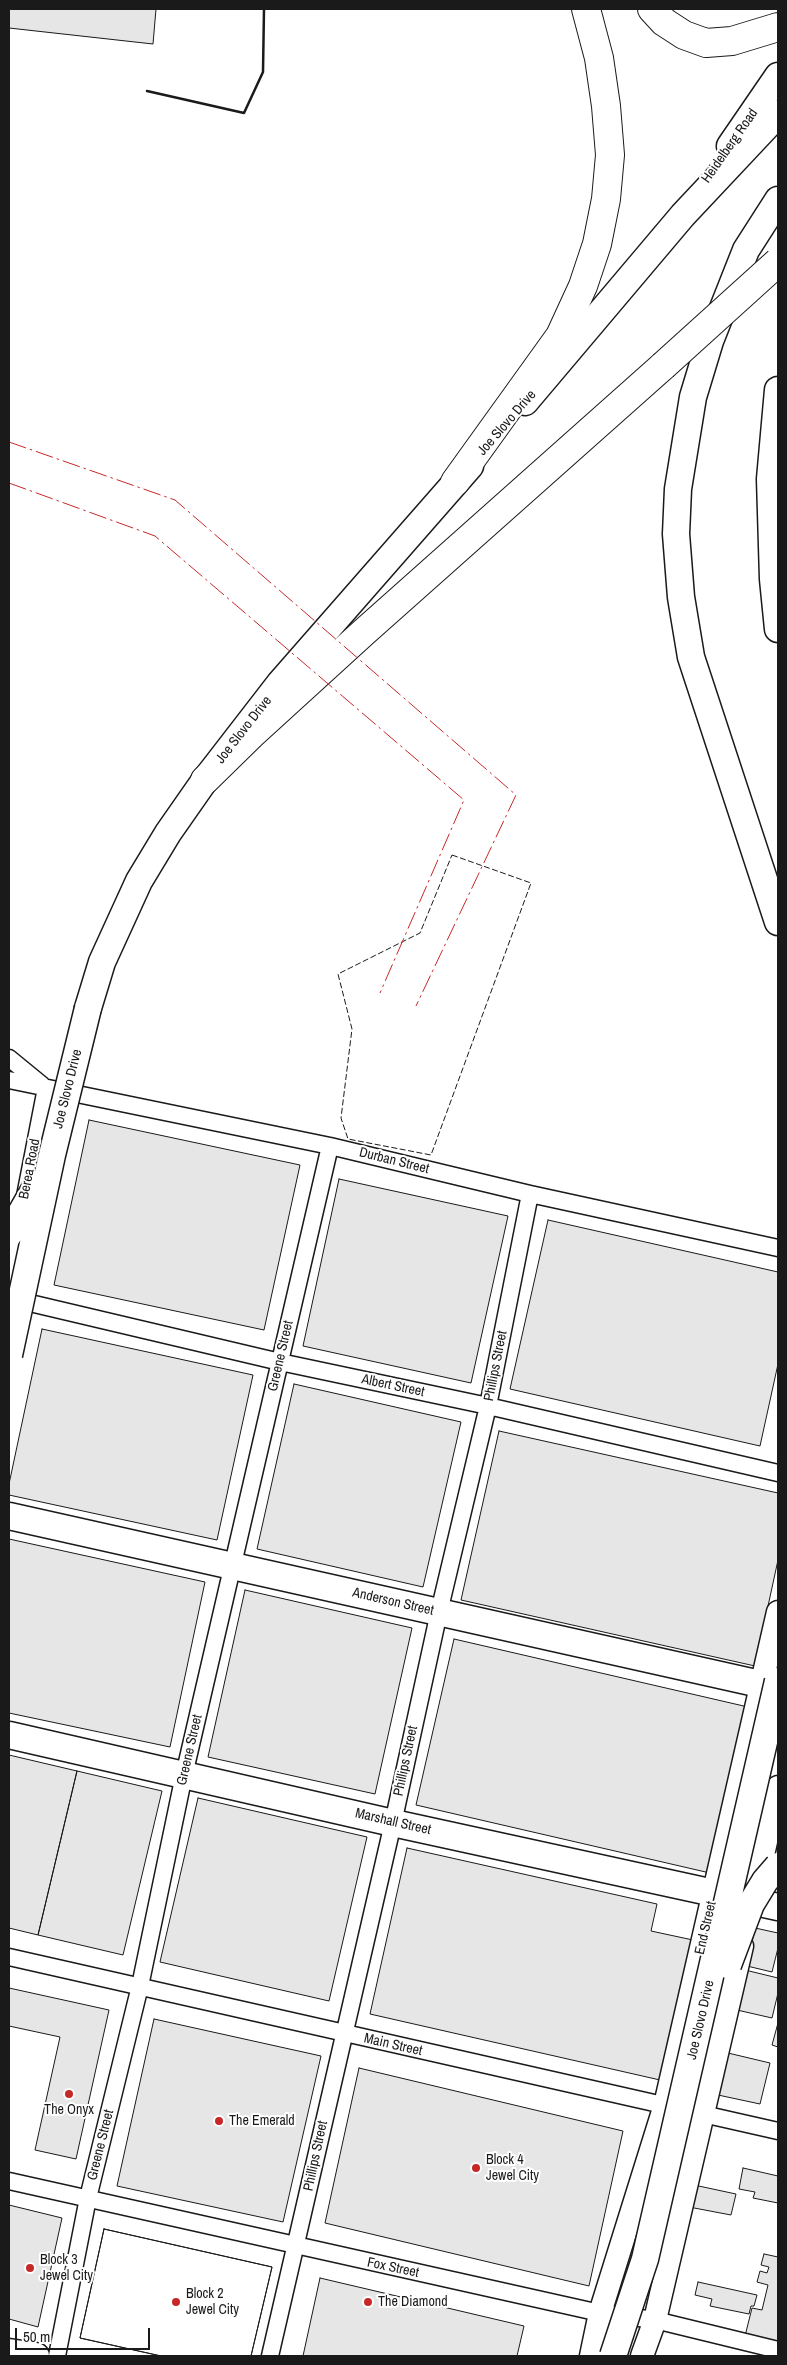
<!DOCTYPE html>
<html>
<head>
<meta charset="utf-8">
<style>
  body { margin:0 }
  #map { position:relative; width:787px; height:2365px; overflow:hidden; background:#fff; font-family:"Archivo Narrow",sans-serif }
  canvas { display:block }
  .frame { position:absolute; inset:0; border:10px solid #1a1a1a; pointer-events:none }
  .scale { position:absolute; left:15px; top:2328px; width:135px; height:22px; box-sizing:border-box; border:2px solid #1a1a1a; border-top:0; padding-left:6px; font-size:15px; line-height:18px; white-space:nowrap; color:#1a1a1a; -webkit-text-stroke:4px #fff; paint-order:stroke }
</style>
</head>
<body>
<div id="map">
<canvas width="787" height="2365"></canvas>
<div class="frame"></div>
<div class="scale">50 m</div>
</div>
<script>
const g = document.querySelector('canvas').getContext('2d');
g.lineJoin = 'round';
function fillPath(path, color) {
  g.fillStyle = color;
  g.fill(path, 'evenodd');
}
function toPath(rows) {
  const path = new Path2D();
  for (const r of rows) {
    path.moveTo(r[0], r[1]);
    for (let i = 2; i < r.length; i += 2) path.lineTo(r[i], r[i + 1]);
  }
  return path;
}
function strokePath(path, color, width, dash) {
  g.strokeStyle = color;
  g.lineWidth = width;
  g.lineCap = dash ? 'butt' : 'round';
  g.setLineDash(dash || []);
  g.stroke(path);
}
function label(font, color, halo, rows, align = 'center') {
  g.font = font + ' "Archivo Narrow",sans-serif';
  g.lineWidth = 4;
  g.setLineDash([]);
  g.textBaseline = 'middle';
  g.strokeStyle = halo;
  g.fillStyle = color;
  for (const [text, x, y, turn = 0] of rows) {
    g.save();
    g.translate(x, y);
    g.rotate((+turn || 0) * Math.PI / 180);
    g.textAlign = isNaN(turn) ? turn : align;
    if (halo) g.strokeText(text, 0, 0);
    g.fillText(text, 0, 0);
    g.restore();
  }
}
const building = toPath([
  [9,9,156,9,153,44,9,28,9,9],
  [89,1120,300,1165,264,1330,54,1285,89,1120],
  [339,1179,508,1216,471,1383,303,1346,339,1179],
  [548,1220,778,1272,778,1364,760,1446,510,1389,548,1220],
  [42,1329,253,1375,217,1540,9,1495,9,1484,42,1329],
  [294,1384,461,1422,423,1587,257,1549,294,1384],
  [499,1431,778,1493,778,1560,755,1666,461,1600,499,1431],
  [9,1539,205,1582,170,1747,9,1713,9,1539],
  [245,1590,412,1628,375,1794,208,1757,245,1590],
  [454,1639,748,1707,710,1873,416,1805,454,1639],
  [9,1755,77,1771,38,1935,9,1928,9,1755],
  [77,1771,162,1791,123,1955,38,1935,77,1771],
  [198,1798,367,1837,329,2001,160,1962,198,1798],
  [407,1848,657,1904,651,1931,693,1940,660,2080,370,2014,407,1848],
  [755,1928,778,1933,778,1948,772,1972,747,1966,755,1928],
  [745,1970,778,1978,778,1993,772,2018,737,2010,745,1970],
  [9,1988,109,2010,76,2159,35,2150,60,2037,9,2026,9,1988],
  [154,2019,321,2056,283,2222,117,2186,154,2019],
  [778,2023,778,2047,772,2045,778,2023],
  [728,2053,770,2063,760,2104,718,2095,728,2053],
  [359,2068,623,2131,589,2286,325,2223,359,2068],
  [743,2168,778,2176,778,2203,753,2198,755,2192,739,2189,743,2168],
  [694,2185,736,2194,731,2215,689,2207,694,2185],
  [9,2205,62,2218,38,2327,9,2319,9,2205],
  [104,2229,272,2267,251,2356,161,2356,80,2338,104,2229],
  [104,2229,272,2267,251,2356,161,2356,80,2338,104,2229],
  [764,2254,778,2257,778,2344,745,2336,752,2308,762,2310,768,2285,757,2282,760,2271,767,2273,769,2267,761,2265,764,2254],
  [320,2278,524,2326,517,2356,303,2356,320,2278],
  [698,2282,757,2295,754,2306,751,2306,749,2314,710,2306,712,2299,695,2295,698,2282]
]);
fillPath(building, '#e6e6e6');
strokePath(building, '#1a1a1a', 1);
const street = toPath([
  [9,1058,42,1085],
  [9,1080,330,1146,530,1194,778,1248],
  [25,1196,46,1088],
  [9,1280,19,1225],
  [13,1299,280,1362,488,1406,778,1473],
  [9,1957,778,2131],
  [9,2181,600,2313,655,2320,778,2350],
  [57,2356,88,2198,140,1986,184,1775,330,1146],
  [270,2356,393,1823,439,1612,488,1406,530,1194]
]);
const secondary = toPath([
  [754,1896,778,1787],
  [591,2356,600,2313,665,2105,778,1612],
  [642,2356,655,2320,742,1946]
]);
const primary = toPath([
  [730,146,778,76],
  [778,200,746,250,710,341,693,397,678,489,676,534,681,597,691,657,778,922],
  [778,390,770,479,773,579,778,629],
  [525,402,683,215,778,114],
  [88,1008,102,962,139,881,168,833,205,780,280,683,470,466],
  [9,1516,778,1688],
  [9,1735,393,1823,778,1907],
  [9,2352,36,2356]
]);
const highway = toPath([
  [652,9,664,22,684,35,706,43,732,41,778,27],
  [455,482,560,336,583,286,597,244,606,199,610,155,606,106,599,58,586,9],
  [205,780,251,735,364,632,663,366]
]);
strokePath(street, '#1a1a1a', 19);
strokePath(secondary, '#1a1a1a', 25);
strokePath(primary, '#1a1a1a', 29);
strokePath(highway, '#1a1a1a', 30);
strokePath(street, '#fff', 16);
strokePath(secondary, '#fff', 22);
strokePath(primary, '#fff', 26);
strokePath(highway, '#fff', 28);
const primaryBridge = toPath([
  [9,1234,37,1185],
  [9,1355,52,1155,88,1008],
  [728,1965,751,1904,765,1881,778,1866],
  [613,2356,645,2259,778,1681]
]);
const highwayBridge = toPath([
  [663,366,778,262]
]);
strokePath(primaryBridge, '#1a1a1a', 29, []);
strokePath(highwayBridge, '#1a1a1a', 30, []);
strokePath(primaryBridge, '#fff', 26);
strokePath(highwayBridge, '#fff', 28);
strokePath(toPath([
  [452,855,531,883,431,1155,348,1139,341,1118,352,1029,338,974,420,933,452,855]
]), '#1a1a1a', 1, [6, 2.5]);
strokePath(toPath([
  [147,91,244,113,263,72,264,9]
]), '#1a1a1a', 2.5);
strokePath(toPath([
  [9,442,175,500,516,795,416,1006],
  [9,483,155,536,464,800,380,993]
]), '#c62828', 1, [18, 4, 2.5, 4]);
for (const [x, y, r, color] of [
  [69,2094,5,"#c62828"],
  [219,2121,5,"#c62828"],
  [476,2168,5,"#c62828"],
  [30,2268,5,"#c62828"],
  [176,2302,5,"#c62828"],
  [368,2302,5,"#c62828"]
]) {
  const dot = new Path2D();
  dot.arc(x, y, r, 0, 2 * Math.PI);
  g.fillStyle = color;
  g.fill(dot);
  strokePath(dot, '#fff', 2);
}
label('14px', '#1a1a1a', '#fff', [
  ["Heidelberg Road",730,146,-55],
  ["Joe Slovo Drive",507,423,-49],
  ["Joe Slovo Drive",244,730,-52],
  ["Joe Slovo Drive",68,1089,-76],
  ["Durban Street",394,1161,14],
  ["Berea Road",30,1169,-79],
  ["Greene Street",281,1356,-77],
  ["Phillips Street",496,1366,-79],
  ["Albert Street",393,1386,12],
  ["Anderson Street",393,1602,13],
  ["Greene Street",190,1750,-77],
  ["Phillips Street",406,1761,-78],
  ["Marshall Street",393,1822,13],
  ["End Street",706,1928,-77],
  ["Joe Slovo Drive",701,2020,-77],
  ["Main Street",393,2045,13],
  ["Greene Street",101,2145,-76],
  ["Phillips Street",316,2156,-78],
  ["Fox Street",393,2268,12]
]);
label('14px', '#1a1a1a', '#fff', [
  ["The Onyx",69,2110,"center"],
  ["The Emerald",229,2121],
  ["Block 4",486,2160],
  ["Jewel City",486,2176],
  ["Block 3",40,2260],
  ["Jewel City",40,2276],
  ["Block 2",186,2294],
  ["Jewel City",186,2310],
  ["The Diamond",378,2302]
], 'left');
</script>
</body>
</html>
